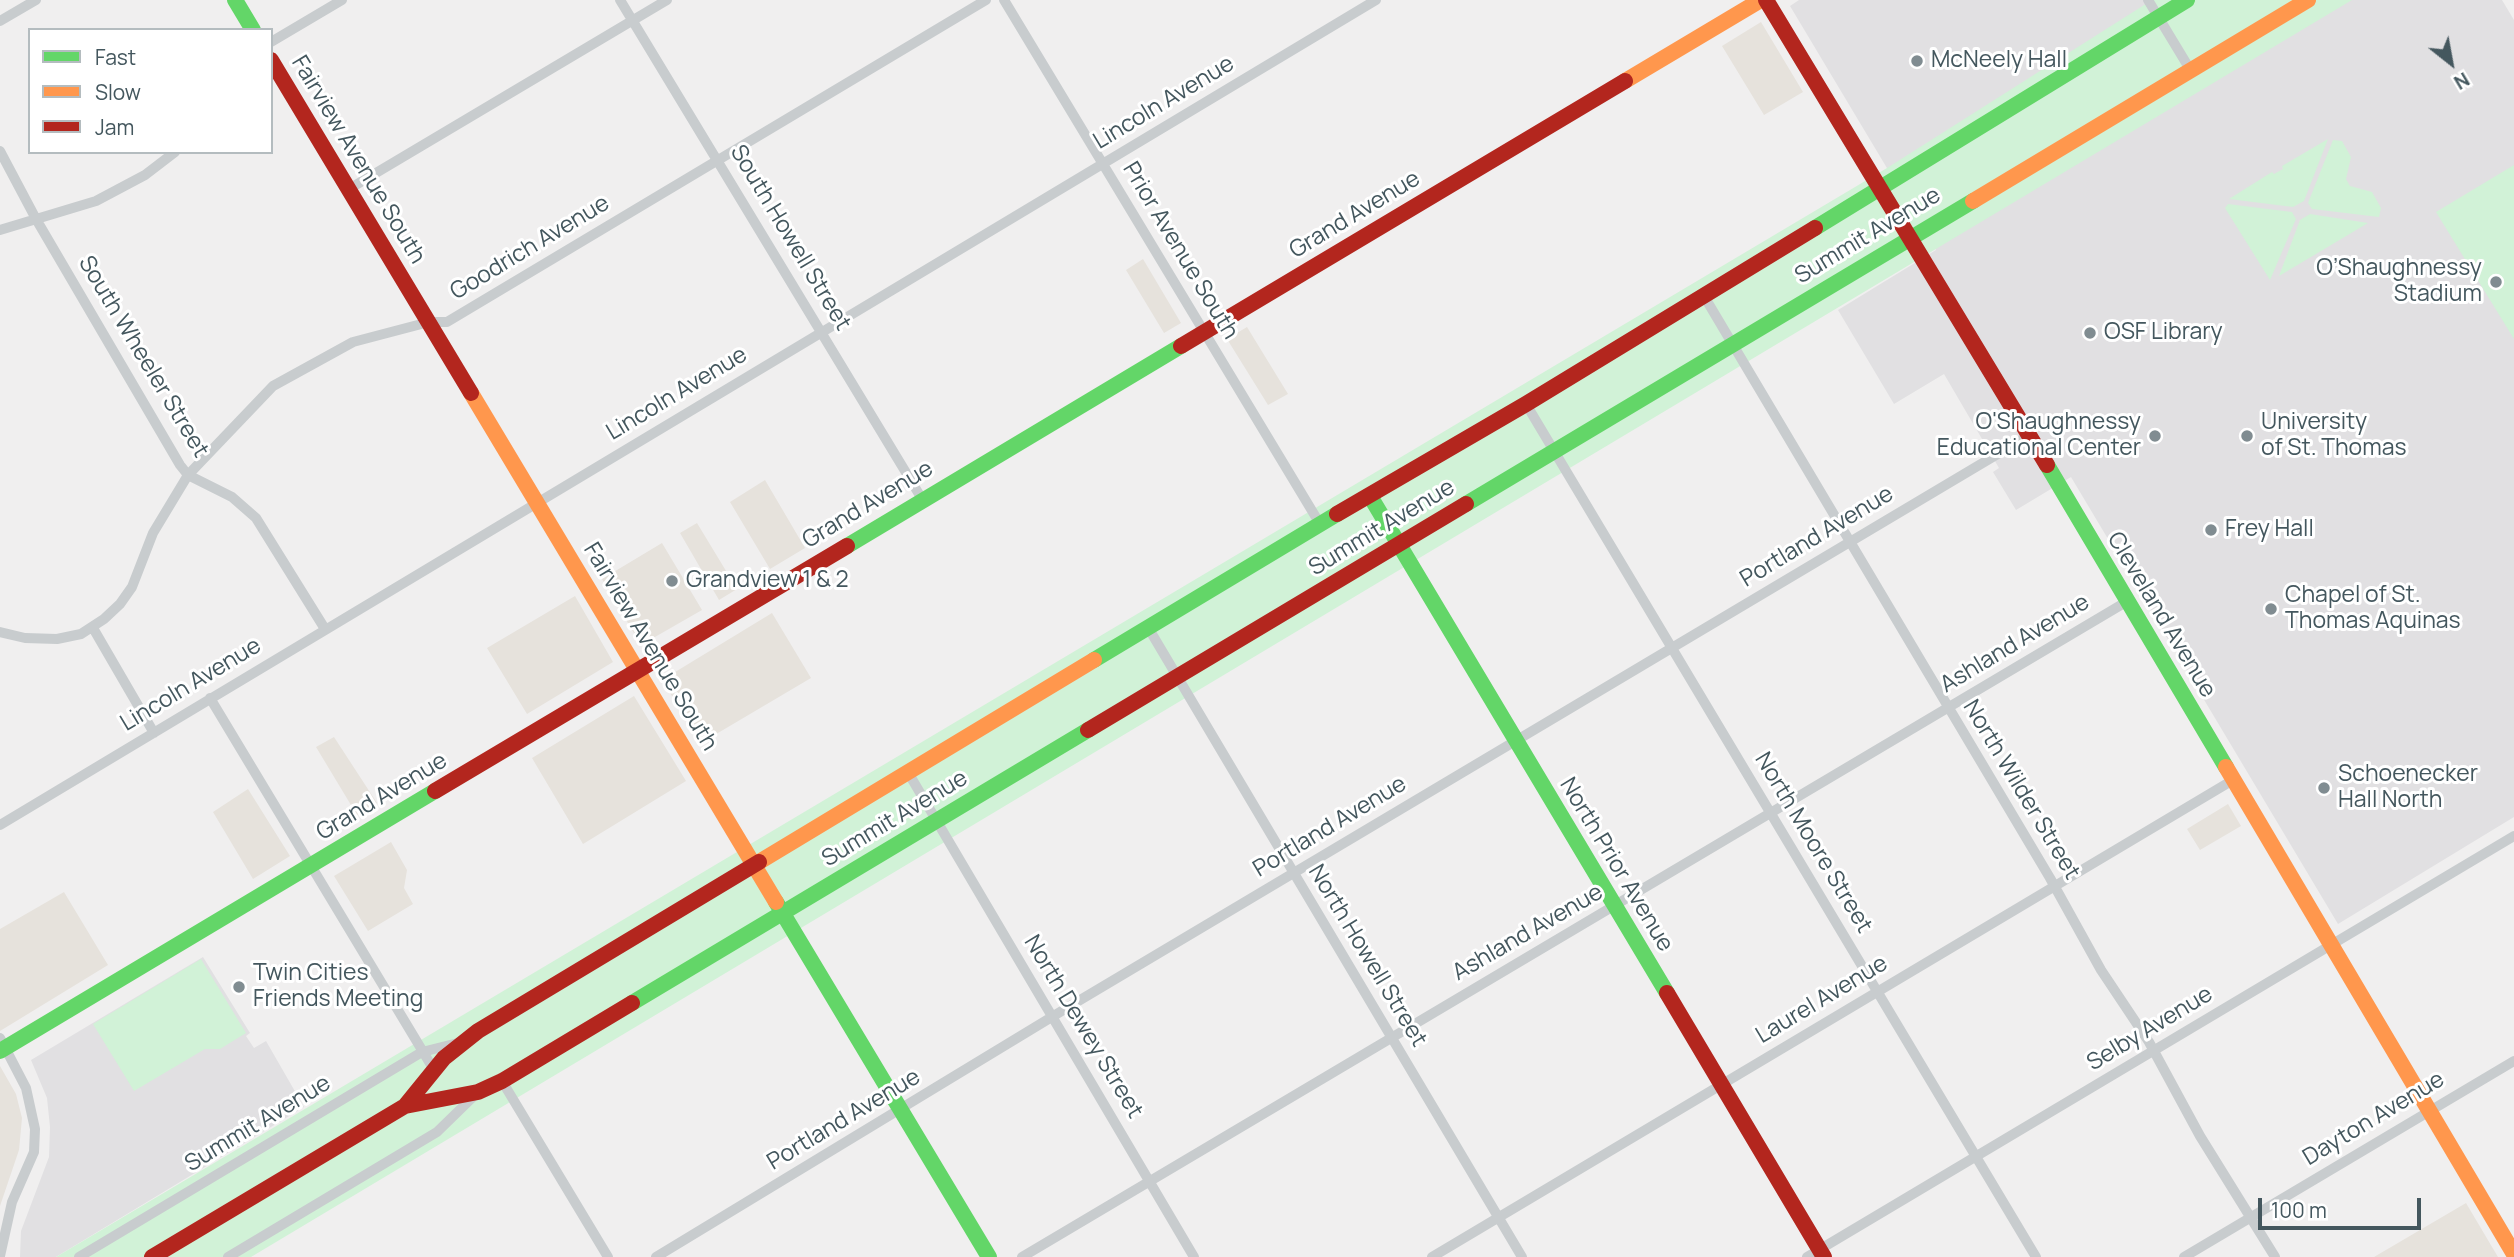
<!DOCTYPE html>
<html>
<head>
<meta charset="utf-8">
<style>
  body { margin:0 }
  #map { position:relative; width:2514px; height:1257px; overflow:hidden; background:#f0efef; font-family:Manrope,sans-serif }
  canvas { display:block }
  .legend { position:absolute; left:28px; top:28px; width:245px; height:126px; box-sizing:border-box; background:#fff; border:2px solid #b4bcbf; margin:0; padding:9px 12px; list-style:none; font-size:21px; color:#44575e }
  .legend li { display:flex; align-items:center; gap:14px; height:35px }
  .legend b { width:35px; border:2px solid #b4bcbf }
  .north { position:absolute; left:2416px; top:28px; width:70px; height:70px; -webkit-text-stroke:5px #fff; paint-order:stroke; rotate:149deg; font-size:19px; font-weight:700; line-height:28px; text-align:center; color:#44575e }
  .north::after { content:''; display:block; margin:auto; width:24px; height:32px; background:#44575e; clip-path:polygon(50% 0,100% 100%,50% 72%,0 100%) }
  .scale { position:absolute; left:2258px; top:1198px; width:163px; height:32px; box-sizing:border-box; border:4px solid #44575e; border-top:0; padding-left:9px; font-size:21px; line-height:24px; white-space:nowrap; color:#44575e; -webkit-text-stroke:5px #fff; paint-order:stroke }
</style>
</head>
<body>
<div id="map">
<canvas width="2514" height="1257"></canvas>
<ul class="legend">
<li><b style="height:9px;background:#63d668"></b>Fast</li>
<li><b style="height:9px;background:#ff974d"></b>Slow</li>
<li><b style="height:9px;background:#b3261e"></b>Jam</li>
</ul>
<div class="north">N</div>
<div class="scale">100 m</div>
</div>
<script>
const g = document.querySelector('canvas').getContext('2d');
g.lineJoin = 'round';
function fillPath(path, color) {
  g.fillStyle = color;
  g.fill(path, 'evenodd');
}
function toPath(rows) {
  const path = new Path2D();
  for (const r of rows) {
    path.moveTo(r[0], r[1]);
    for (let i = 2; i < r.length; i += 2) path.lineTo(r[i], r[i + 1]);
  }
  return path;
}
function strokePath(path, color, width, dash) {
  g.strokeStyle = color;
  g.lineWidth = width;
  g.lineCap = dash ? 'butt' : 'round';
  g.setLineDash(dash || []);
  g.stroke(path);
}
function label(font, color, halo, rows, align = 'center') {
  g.font = font + ' Manrope,sans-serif';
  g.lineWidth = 6;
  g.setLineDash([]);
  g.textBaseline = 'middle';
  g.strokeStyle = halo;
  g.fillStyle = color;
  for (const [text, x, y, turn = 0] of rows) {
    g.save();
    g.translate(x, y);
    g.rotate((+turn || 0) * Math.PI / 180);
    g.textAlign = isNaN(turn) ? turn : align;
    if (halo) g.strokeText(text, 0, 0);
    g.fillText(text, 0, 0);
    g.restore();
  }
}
fillPath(toPath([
  [1761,22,1803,92,1764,115,1722,46],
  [1143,259,1181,323,1164,333,1126,270],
  [1247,327,1288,394,1268,405,1227,339],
  [765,480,805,548,770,569,730,502],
  [697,523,737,589,719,600,680,533],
  [662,543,702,610,641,645,602,579],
  [575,596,613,662,527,714,487,648],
  [772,613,811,678,701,743,662,680],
  [634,696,686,781,583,844,532,758],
  [334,737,377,803,357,815,316,747],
  [248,789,290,856,253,879,213,812],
  [2228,804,2241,826,2200,850,2187,829],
  [391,842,407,870,404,888,413,904,368,931,334,876],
  [64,892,108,965,0,1031,0,929],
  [0,1066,16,1094,22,1118,19,1150,0,1206],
  [2466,1203,2498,1257,2374,1257]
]), '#e6e2dc');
fillPath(toPath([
  [1799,0,2502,0,2514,20,2514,817,2338,924,2071,477,2016,510,1993,472,1999,468,1944,374,1894,404,1838,310,1936,250,1790,6],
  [203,957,250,1033,246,1036,254,1048,266,1041,304,1107,56,1257,20,1257,21,1231,49,1157,50,1127,47,1098,31,1060]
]), '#e1e0e2');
fillPath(toPath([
  [2152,0,2352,0,251,1257,56,1257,1887,168],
  [2328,139,2304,201,2293,207,2229,199,2272,172,2274,174,2283,169,2282,166],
  [2333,140,2342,141,2351,157,2346,179,2350,186,2372,192,2381,208,2379,217,2312,209,2308,203],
  [2514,165,2514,339,2436,212],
  [2228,204,2292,212,2296,219,2270,280,2225,208],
  [2310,214,2368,223,2279,276,2300,220],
  [201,959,246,1033,220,1049,205,1049,134,1091,93,1024]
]), '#d1f2d7');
strokePath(toPath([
  [620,0,922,499],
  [1004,0,1320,524],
  [2148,0,2191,71],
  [0,21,36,0],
  [271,42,342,0],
  [0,151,36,219,180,465,188,475,232,497,256,518,325,629],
  [349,189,667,0],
  [0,230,96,201,145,175,175,152],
  [1704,296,2050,878,2101,970,2149,1042,2200,1136,2275,1257],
  [1526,404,2036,1257],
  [93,628,154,733],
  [1149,629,1522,1257],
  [0,632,25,638,57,639,81,634,104,619,120,604,132,587,153,533,188,475,273,386,353,342,429,322,447,322,986,0],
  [210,698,434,1070],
  [909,774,1194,1257],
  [0,825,1376,0],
  [0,1038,26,1088,35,1129,34,1152,12,1202,0,1256],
  [502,1081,608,1257],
  [79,1257,422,1052,458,1043],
  [228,1257,437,1132,476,1094],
  [656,1257,1065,1009,2028,436],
  [1022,1257,2126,602],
  [1432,1257,2233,780],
  [1807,1257,2514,836],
  [2184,1257,2514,1061]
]), '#c8ccce', 10);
strokePath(toPath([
  [235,0,253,30],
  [1815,228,2187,0],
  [2047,465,2226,767],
  [1370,496,1667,993],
  [1466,504,1973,201],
  [847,546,1181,346],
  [1094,660,1337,514],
  [776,902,989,1257],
  [632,1003,1088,730],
  [0,1051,435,791]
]), '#63d668', 16);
strokePath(toPath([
  [1625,81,1761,0],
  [1973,201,2308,0],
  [471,393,776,902],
  [2226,767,2514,1254],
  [759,862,1094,660]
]), '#ff974d', 16);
strokePath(toPath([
  [1766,0,2047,465],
  [271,60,471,393],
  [1181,346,1625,81],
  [1337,514,1526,404,1815,228],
  [1088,730,1466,504],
  [435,791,847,546],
  [1667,993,1824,1257],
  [405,1106,444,1058,478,1031,759,862],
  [152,1257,405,1106,478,1092,502,1081,632,1003]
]), '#b3261e', 16);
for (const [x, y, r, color] of [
  [1917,61,7,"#808c91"],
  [2496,282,7,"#808c91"],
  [2090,333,7,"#808c91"],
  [2155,436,7,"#808c91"],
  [2247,436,7,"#808c91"],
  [2211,530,7,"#808c91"],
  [672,581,7,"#808c91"],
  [2271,609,7,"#808c91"],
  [2324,788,7,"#808c91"],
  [239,987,7,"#808c91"]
]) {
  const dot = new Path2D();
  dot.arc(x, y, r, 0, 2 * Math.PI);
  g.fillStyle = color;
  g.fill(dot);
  strokePath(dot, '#fff', 2.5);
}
label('23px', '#44575e', '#fff', [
  ["McNeely Hall",1931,61],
  ["O’Shaughnessy",2482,269,"right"],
  ["Stadium",2482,295,"right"],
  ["OSF Library",2104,333],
  ["O'Shaughnessy",2141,423,"right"],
  ["Educational Center",2141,449,"right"],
  ["University",2261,423],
  ["of St. Thomas",2261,449],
  ["Frey Hall",2225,530],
  ["Grandview 1 & 2",686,581],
  ["Chapel of St.",2285,596],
  ["Thomas Aquinas",2285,622],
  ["Schoenecker",2338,775],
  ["Hall North",2338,801],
  ["Twin Cities",253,974],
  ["Friends Meeting",253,1000]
], 'left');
label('23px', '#44575e', '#fff', [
  ["Lincoln Avenue",1164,103,-31],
  ["Fairview Avenue South",358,160,59],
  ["Grand Avenue",1355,215,-31],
  ["Summit Avenue",1868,236,-31],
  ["South Howell Street",790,238,59],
  ["Goodrich Avenue",530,248,-31],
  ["Prior Avenue South",1180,251,59],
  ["South Wheeler Street",143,357,59],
  ["Lincoln Avenue",677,394,-31],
  ["Grand Avenue",868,505,-31],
  ["Summit Avenue",1382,528,-31],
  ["Portland Avenue",1817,537,-31],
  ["Cleveland Avenue",2161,615,59],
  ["Ashland Avenue",2015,644,-31],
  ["Fairview Avenue South",650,647,59],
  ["Lincoln Avenue",191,685,-31],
  ["North Wilder Street",2021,790,59],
  ["Grand Avenue",382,797,-31],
  ["Summit Avenue",895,819,-31],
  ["Portland Avenue",1330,827,-31],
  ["North Moore Street",1813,843,59],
  ["North Prior Avenue",1616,865,59],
  ["Ashland Avenue",1528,933,-30],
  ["North Howell Street",1367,956,59],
  ["Laurel Avenue",1822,1000,-31],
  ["North Dewey Street",1083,1027,59],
  ["Selby Avenue",2150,1029,-31],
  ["Dayton Avenue",2374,1119,-31],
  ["Portland Avenue",844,1120,-31],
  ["Summit Avenue",258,1124,-31]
]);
</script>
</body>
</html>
